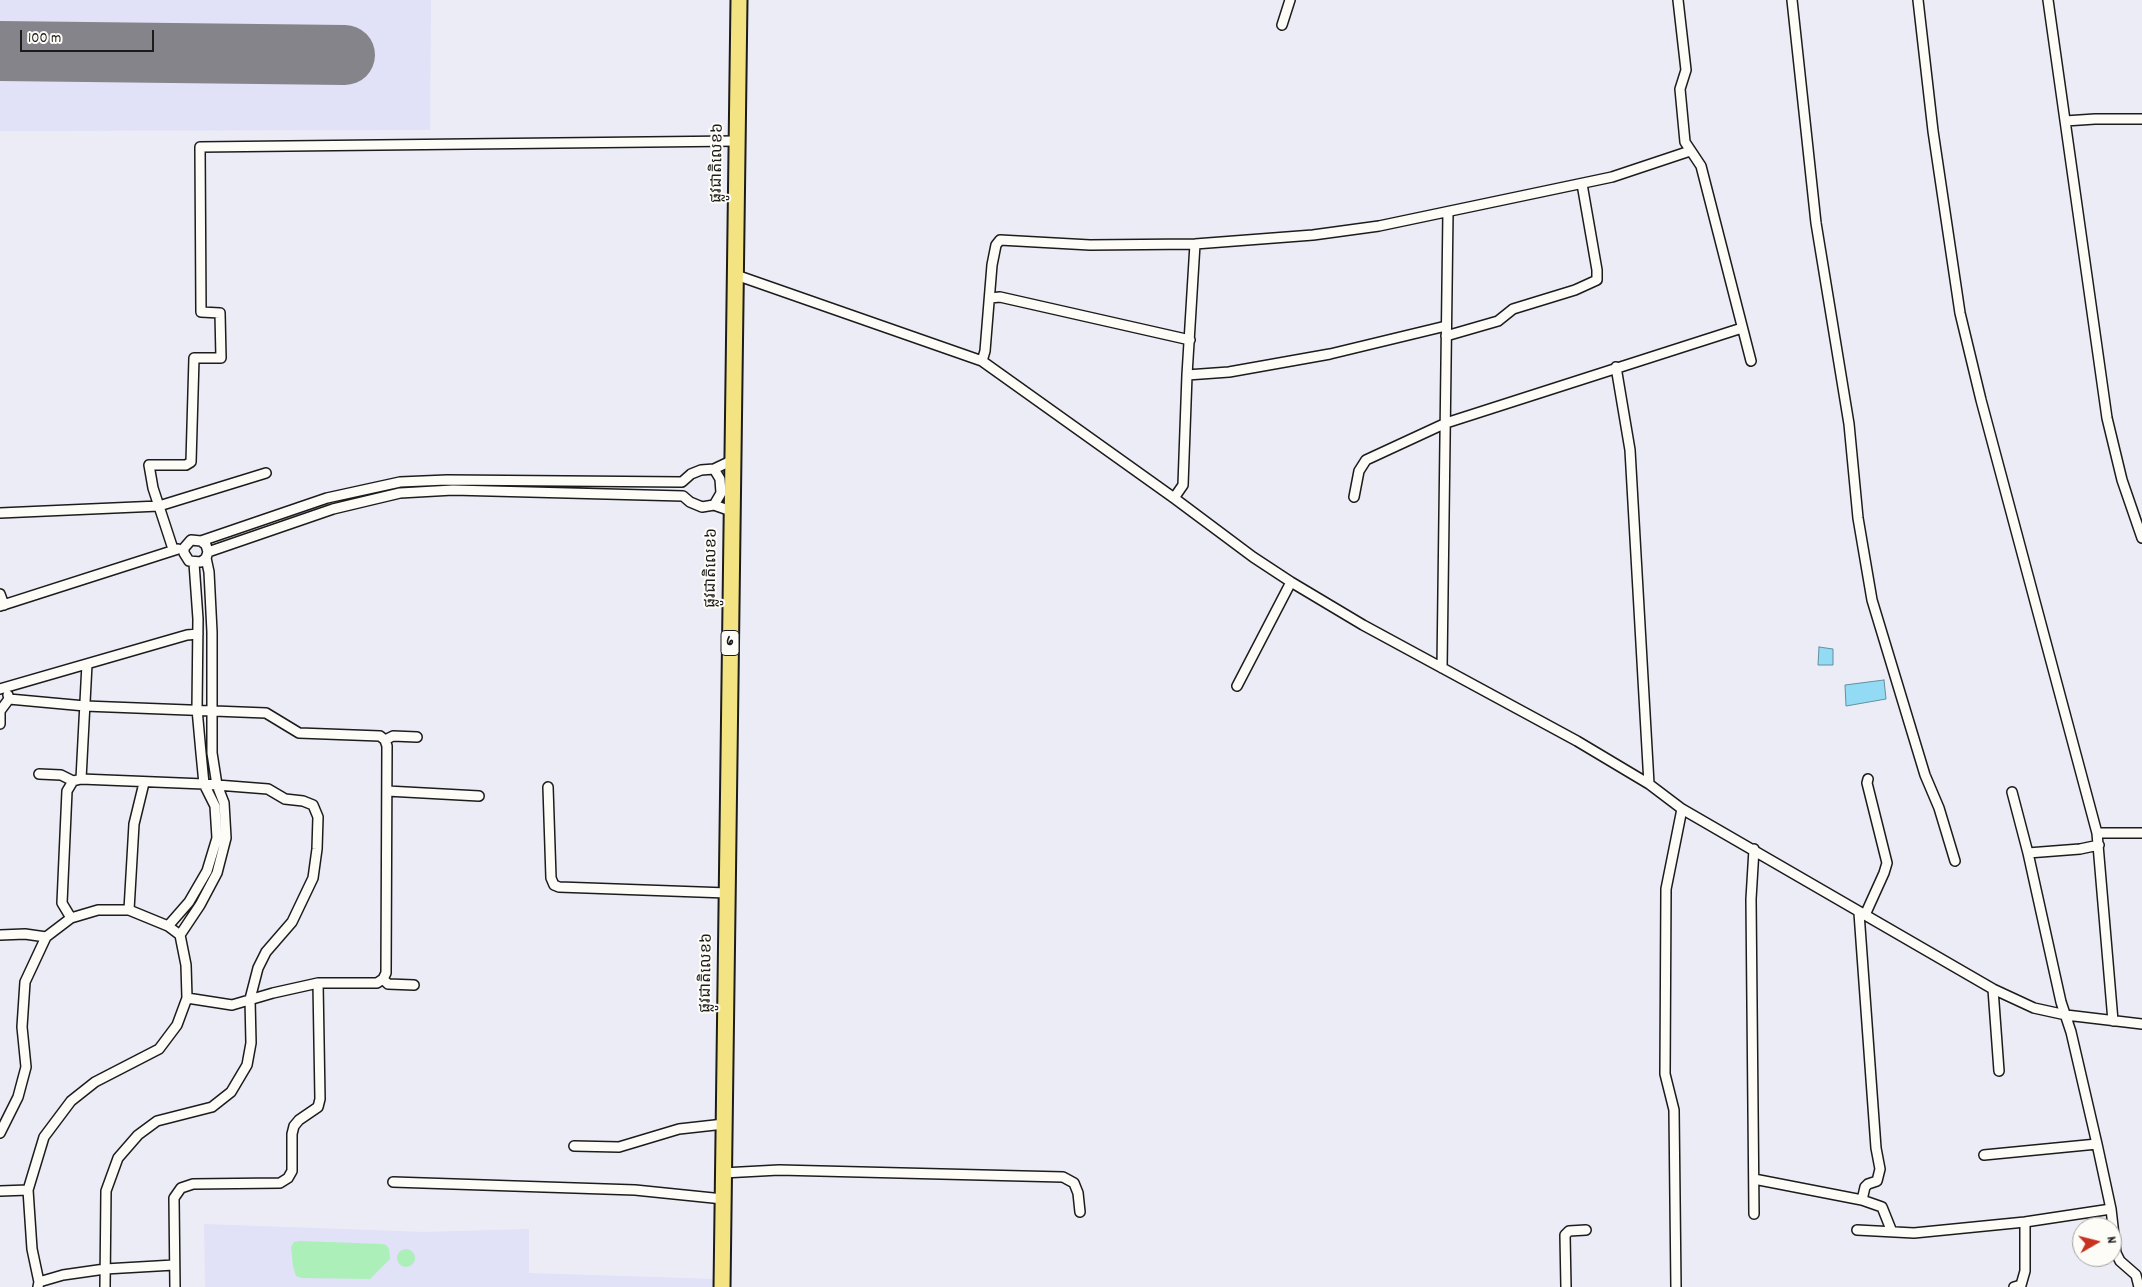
<!DOCTYPE html>
<html>
<head>
<meta charset="utf-8">
<style>
  body { margin:0 }
  #map { position:relative; width:2142px; height:1287px; overflow:hidden; background:#ececf7; font-family:Dekko,sans-serif }
  canvas { display:block }
  .north { position:absolute; left:2072px; top:1217px; width:50px; height:50px; box-sizing:border-box; background:#fdfcf7; border:1px solid #a3a29f; border-radius:50%; rotate:82deg; font-size:14px; font-weight:700; line-height:20px; text-align:center; color:#1c1c1c }
  .north::after { content:''; display:block; margin:auto; width:18px; height:22px; background:#c8321e; clip-path:polygon(50% 0,100% 100%,50% 72%,0 100%) }
  .scale { position:absolute; left:20px; top:30px; width:134px; height:22px; box-sizing:border-box; border:2px solid #1c1c1c; border-top:0; padding-left:6px; font-size:15px; line-height:18px; white-space:nowrap; color:#1c1c1c; -webkit-text-stroke:4px #fdfcf7; paint-order:stroke }
</style>
</head>
<body>
<div id="map">
<canvas width="2142" height="1287"></canvas>
<div class="north">N</div>
<div class="scale">100 m</div>
</div>
<script>
const g = document.querySelector('canvas').getContext('2d');
g.lineJoin = 'round';
function fillPath(path, color) {
  g.fillStyle = color;
  g.fill(path, 'evenodd');
}
function toPath(rows) {
  const path = new Path2D();
  for (const r of rows) {
    if (r.length === 3) {
      path.moveTo(r[0] + r[2], r[1]);
      path.arc(r[0], r[1], r[2], 0, 2 * Math.PI);
      continue;
    }
    path.moveTo(r[0], r[1]);
    for (let i = 2; i < r.length; i += 2) path.lineTo(r[i], r[i + 1]);
  }
  return path;
}
function strokePath(path, color, width, dash) {
  g.strokeStyle = color;
  g.lineWidth = width;
  g.lineCap = dash ? 'butt' : 'round';
  g.setLineDash(dash || []);
  g.stroke(path);
}
function label(font, color, halo, rows, align = 'center') {
  g.font = font + ' Dekko,"Noto Sans Khmer",sans-serif';
  g.lineWidth = 4;
  g.setLineDash([]);
  g.textBaseline = 'middle';
  g.strokeStyle = halo;
  g.fillStyle = color;
  for (const [text, x, y, turn = 0] of rows) {
    g.save();
    g.translate(x, y);
    g.rotate((+turn || 0) * Math.PI / 180);
    g.textAlign = isNaN(turn) ? turn : align;
    if (halo) g.strokeText(text, 0, 0);
    g.fillText(text, 0, 0);
    g.restore();
  }
}
fillPath(toPath([
  [0,0,431,0,430,130,0,131],
  [204,1224,425,1232,529,1229,529,1273,716,1279,716,1287,205,1287]
]), '#e1e1f7');
fillPath(toPath([
  [300,1241,382,1244,386,1245,389,1249,390,1259,370,1279,302,1278,296,1276,293,1266,291,1247,294,1242],
  [406,1258,9]
]), '#acefb9');
const water = toPath([
  [1819,647,1833,649,1833,665,1818,665,1819,647],
  [1884,680,1886,699,1846,706,1845,685,1884,680]
]);
fillPath(water, '#93dbf5');
strokePath(water, '#638f9e', 1);
strokePath(toPath([
  [0,51,345,55]
]), '#84848a', 60);
const minor = toPath([
  [1678,0,1686,70,1680,89,1685,142,1701,166,1751,361],
  [1792,0,1816,223,1849,424,1858,518,1872,600,1925,775,1939,808,1955,861],
  [1918,0,1933,131,1960,313,1981,400,2097,833,2113,1021],
  [2048,0,2107,418,2122,480,2142,538],
  [1282,25,1290,0],
  [2065,121,2095,119,2142,119],
  [736,275,982,361,1174,498,1253,557,1291,582,1363,625,1577,741,1649,784,1682,809,1993,989,2034,1008,2066,1015,2142,1024],
  [990,298,1000,297,1190,340],
  [1446,336,1498,321,1513,309,1575,290,1597,280,1597,270,1582,184],
  [982,361,985,351,992,265,996,245,1000,240,1090,245,1195,244,1313,235,1379,226,1612,177,1690,151],
  [1616,367,1630,450,1649,784],
  [1187,375,1229,372,1330,354,1446,326],
  [714,469,720,479,721,493,714,505],
  [1354,497,1359,471,1366,460,1446,423,1742,328],
  [1174,498,1183,485,1187,375,1195,244],
  [0,513,159,506,266,473],
  [201,541,206,545,208,552,206,558,201,562,189,561,184,553,184,548,191,540,201,541,327,498,400,482,447,480,682,482,691,474,701,470,714,469,733,460],
  [173,549,153,488,149,465,186,465,191,462,194,358,221,358,220,313,201,312,200,147,737,141],
  [208,552,333,509,400,493,453,490,683,496,690,502,702,507,714,505,731,511],
  [0,594,4,605],
  [0,606,178,549],
  [1442,668,1448,212],
  [1237,686,1291,582],
  [0,689,187,635,198,634],
  [9,699,85,706,266,713,299,733,380,736,385,740,387,746,386,973,383,979,377,983,318,983,273,993,232,1005,187,998],
  [0,724,0,711,9,699,8,695],
  [385,740,393,736,417,737],
  [39,774,61,775,73,781],
  [81,779,87,664],
  [548,787,551,878,554,885,559,887,727,893],
  [387,791,479,796],
  [2012,792,2028,853,2061,1002,2071,1032,2097,1144,2111,1209,2116,1253,2120,1261,2136,1275,2139,1287],
  [2097,833,2142,833],
  [1754,849,1751,899,1754,1214],
  [2028,853,2080,849,2099,845],
  [129,910,134,824,144,783],
  [1859,913,1876,1148,1880,1169,1877,1181,1868,1184,1865,1187,1862,1200,1882,1207,1892,1232],
  [1865,915,1884,873,1887,863,1867,783,1868,779],
  [71,918,62,903,67,791,73,781,81,779,204,784,268,789,285,799,303,801,313,805,318,817,317,849,313,878,292,922,266,952,258,968,250,999,251,1043,247,1065,231,1092,212,1107,157,1121,138,1135,118,1158,106,1191,105,1287],
  [168,926,189,902,207,871,217,838,215,806,204,784,201,753,197,709,198,619,194,563],
  [0,935,25,934,46,937],
  [383,979,388,984,414,985],
  [1993,989,1999,1071],
  [0,1133,18,1097,26,1067,22,1027,25,982,46,937,71,918,98,910,129,910,168,926,180,935],
  [574,1146,619,1147,679,1129,724,1124],
  [1984,1155,2097,1144],
  [723,1173,779,1170,1063,1177,1074,1183,1078,1193,1080,1212],
  [1754,1179,1862,1200],
  [393,1182,635,1190,723,1199],
  [0,1191,28,1190],
  [1857,1230,1914,1233,2025,1222,2111,1209],
  [39,1282,63,1275,105,1269,174,1265],
  [38,1287,39,1282,32,1249,28,1190,44,1137,71,1101,95,1082,159,1049,177,1025,187,998,186,965,180,935,200,905,217,873,226,838,224,803,217,785,212,753,212,632,209,572,206,558],
  [175,1287,174,1198,181,1188,193,1184,280,1183,288,1178,292,1171,292,1134,294,1126,299,1120,318,1107,320,1099,318,983],
  [1566,1287,1565,1235,1569,1231,1586,1230],
  [1676,1287,1674,1110,1665,1074,1666,889,1682,809],
  [2014,1287,2021,1285,2025,1271,2025,1222]
]);
const trunk = toPath([
  [722,1287,739,0]
]);
strokePath(minor, '#1c1c1c', 12);
strokePath(trunk, '#1c1c1c', 19);
strokePath(minor, '#fdfcf7', 9);
strokePath(trunk, '#f4e382', 15);
for (const [x, y, w] of [
  [730,643,18]
]) {
  const box = new Path2D();
  box.roundRect(x - w / 2, y - 12.5, w, 25, 4);
  g.fillStyle = '#fdfcf7';
  g.fill(box);
  strokePath(box, '#1c1c1c', 1);
}
label('bold 15px', '#1c1c1c', null, [
  ["6",730,643]
]);
label('16px', '#1c1c1c', '#fdfcf7', [
  ["ផ្លូវជាតិលេខ៦",719,163,-89],
  ["ផ្លូវជាតិលេខ៦",713,568,-89],
  ["ផ្លូវជាតិលេខ៦",708,973,-89]
]);
</script>
</body>
</html>
